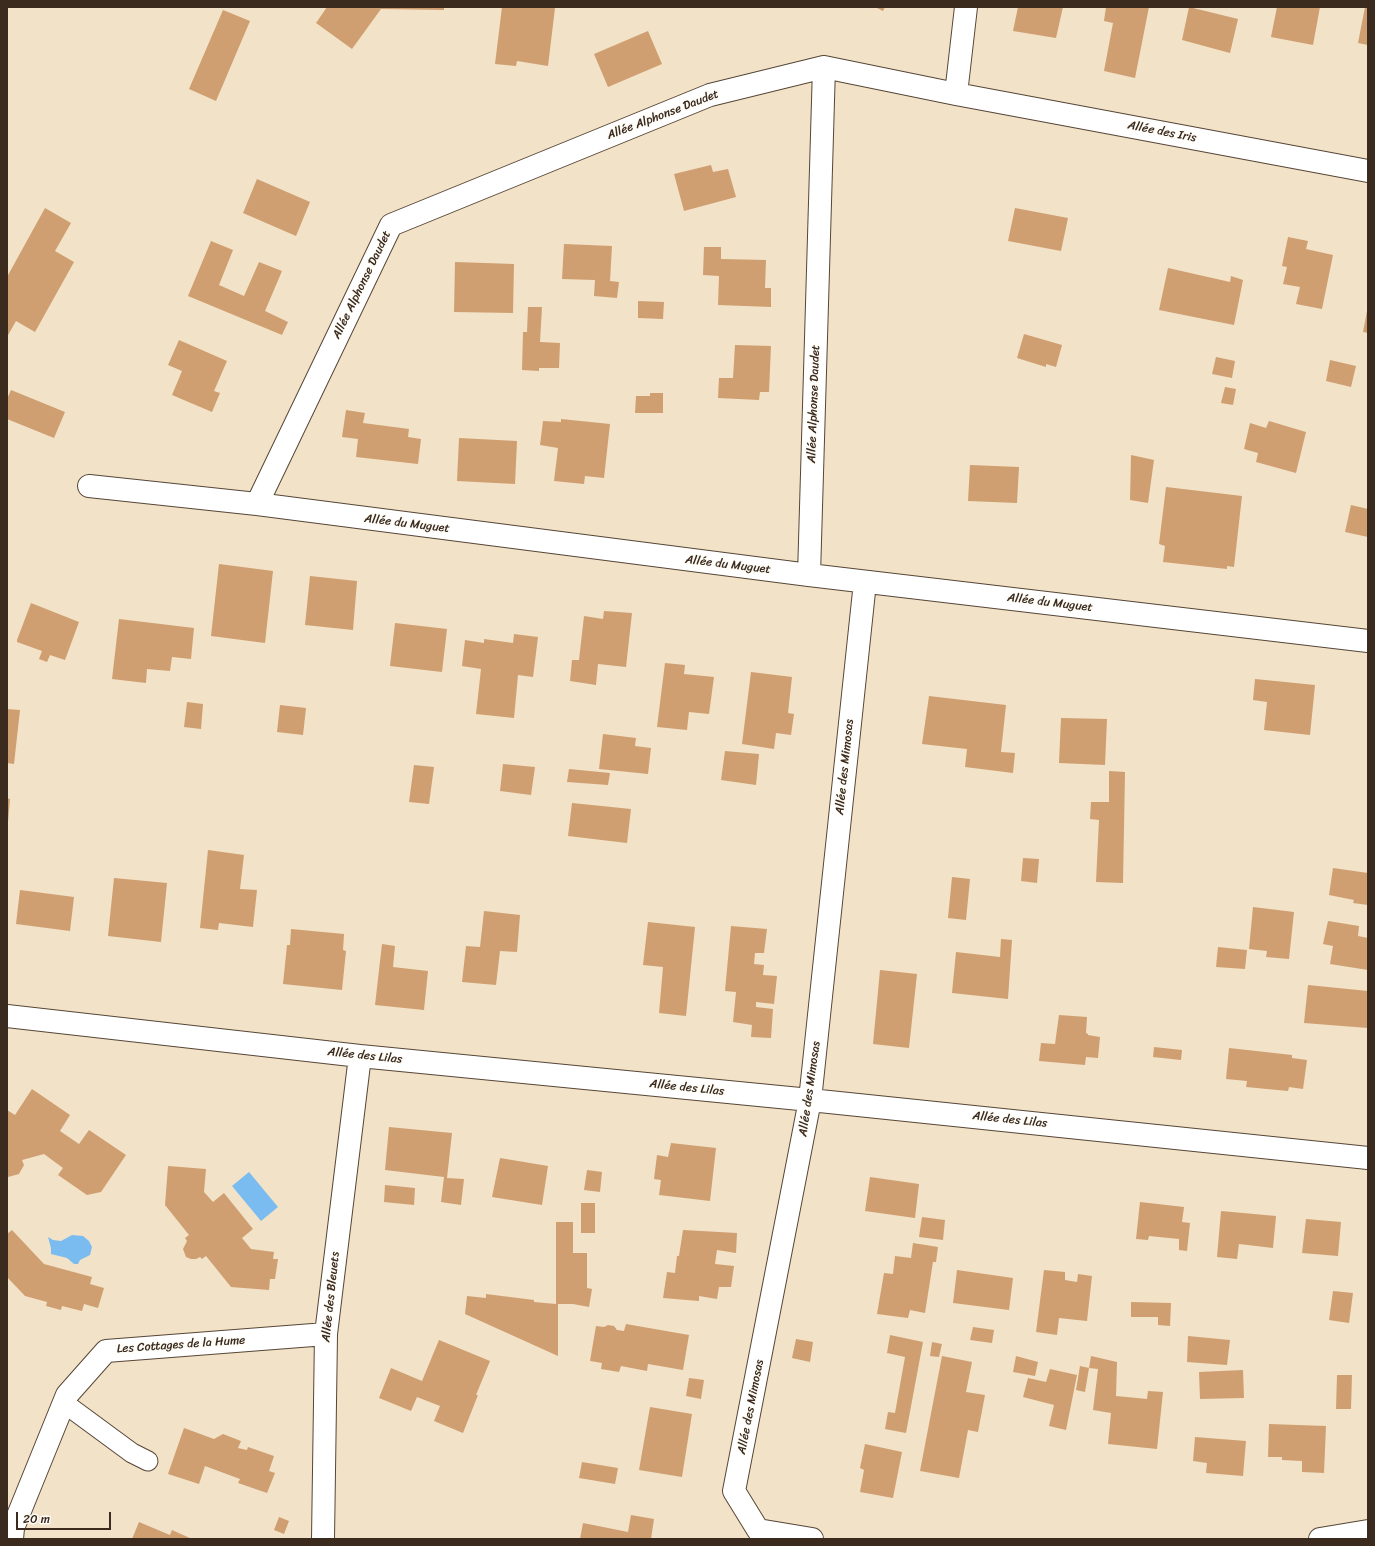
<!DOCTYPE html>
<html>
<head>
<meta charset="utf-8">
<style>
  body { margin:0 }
  #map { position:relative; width:1375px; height:1546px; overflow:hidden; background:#f2e2c7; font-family:Sriracha,sans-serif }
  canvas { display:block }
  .frame { position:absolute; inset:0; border:8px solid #3b2a1e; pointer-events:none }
  .scale { position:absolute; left:16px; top:1512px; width:95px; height:18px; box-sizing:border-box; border:2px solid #3b2a1e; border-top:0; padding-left:5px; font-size:12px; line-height:14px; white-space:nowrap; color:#3b2a1e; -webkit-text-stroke:3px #fdfcf7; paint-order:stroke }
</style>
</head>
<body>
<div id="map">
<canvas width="1375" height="1546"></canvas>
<div class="frame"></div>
<div class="scale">20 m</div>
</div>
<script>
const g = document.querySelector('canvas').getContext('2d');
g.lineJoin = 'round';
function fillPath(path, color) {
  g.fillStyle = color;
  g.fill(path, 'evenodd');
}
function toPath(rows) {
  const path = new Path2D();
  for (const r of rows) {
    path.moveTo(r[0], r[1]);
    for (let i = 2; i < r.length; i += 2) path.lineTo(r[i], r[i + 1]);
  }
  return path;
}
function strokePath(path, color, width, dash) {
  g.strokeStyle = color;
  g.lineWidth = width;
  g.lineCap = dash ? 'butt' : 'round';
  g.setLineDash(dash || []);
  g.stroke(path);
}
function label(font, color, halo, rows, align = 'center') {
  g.font = font + ' Sriracha,sans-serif';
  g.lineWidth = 3;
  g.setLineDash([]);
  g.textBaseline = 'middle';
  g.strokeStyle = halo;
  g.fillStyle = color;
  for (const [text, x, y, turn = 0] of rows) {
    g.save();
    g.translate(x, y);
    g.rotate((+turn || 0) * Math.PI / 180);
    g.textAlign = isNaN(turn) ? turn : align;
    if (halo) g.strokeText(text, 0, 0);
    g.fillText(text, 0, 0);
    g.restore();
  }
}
fillPath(toPath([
  [249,1172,278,1207,261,1221,232,1186],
  [72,1235,83,1236,89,1241,92,1247,90,1255,80,1260,78,1264,74,1264,67,1258,51,1254,51,1248,48,1237,53,1240,61,1241]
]), '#7abcef');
fillPath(toPath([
  [327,7,444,7,444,10,381,9,352,49,316,23],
  [502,7,555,8,548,66,517,61,516,66,495,64],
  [875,7,885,7,883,11],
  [1018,7,1063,7,1056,38,1013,31],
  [1106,7,1149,7,1135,78,1104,71,1113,23,1104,21],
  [1189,7,1238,19,1230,53,1182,40],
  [1277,7,1320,7,1313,45,1271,37],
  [1365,7,1368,7,1368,45,1358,43],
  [223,10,250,21,216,101,189,89],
  [648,31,662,64,608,87,594,54],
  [711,165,713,172,728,169,736,197,684,211,674,174],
  [257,179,310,202,296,236,243,213],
  [45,208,71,223,55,251,74,262,35,332,16,321,7,337,7,277],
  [1015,208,1068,218,1061,251,1008,241],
  [1288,237,1308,241,1306,249,1333,255,1322,309,1296,304,1300,287,1283,284,1287,267,1282,266],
  [211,241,233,250,219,285,244,296,259,262,282,271,265,311,288,322,282,335,188,296],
  [564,244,612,246,610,281,619,282,617,298,594,296,595,280,562,279],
  [704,247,721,247,721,259,766,260,765,288,771,288,771,307,718,305,719,276,703,275],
  [455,262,514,264,513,313,454,312],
  [1168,268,1230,282,1231,276,1243,280,1234,325,1159,310],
  [638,301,664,302,663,319,638,318],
  [528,307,542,307,540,342,560,343,559,368,539,368,539,371,522,370,523,332,527,332],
  [1367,311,1368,311,1368,333,1363,332],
  [1024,334,1062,345,1056,367,1046,364,1046,367,1017,358],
  [179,340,227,361,214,391,220,393,212,412,172,395,182,371,168,365],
  [735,345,771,346,769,392,760,392,759,400,718,398,719,378,733,378],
  [1216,357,1235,361,1232,378,1212,374],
  [1330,360,1356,366,1351,387,1326,381],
  [1225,387,1236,389,1233,405,1221,403],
  [11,390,65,412,54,438,7,419,7,399],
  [650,393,663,393,663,413,635,413,636,396,650,396],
  [346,410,365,413,363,423,409,429,408,437,421,439,418,464,356,457,358,439,342,437],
  [561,419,610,424,604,478,585,476,584,484,554,481,558,448,540,445,543,421,561,422],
  [1269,421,1306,432,1296,473,1256,462,1258,453,1244,449,1250,423,1266,428],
  [459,438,517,441,515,484,457,481],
  [1131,455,1154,460,1148,503,1130,500],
  [970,465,1019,467,1017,503,968,501],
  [1166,487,1242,496,1234,567,1227,566,1227,569,1163,562,1165,546,1159,544],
  [1351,505,1368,509,1368,537,1345,532],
  [219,564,273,571,265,643,211,636],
  [310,576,357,581,353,630,305,625],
  [31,603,79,622,65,660,50,655,47,662,39,659,42,651,17,642,17,640],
  [604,611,632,613,626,667,598,664,596,685,570,681,572,660,579,660,584,616,603,619],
  [119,619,194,628,191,659,172,657,170,671,147,669,146,683,112,679],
  [395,623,447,629,442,672,390,666],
  [514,634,538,637,533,677,518,675,514,718,476,714,481,669,462,666,465,640,484,643,484,639,513,643],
  [665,663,685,665,684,674,714,677,709,714,689,712,687,730,657,727],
  [751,672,792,677,788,713,794,714,791,735,776,733,774,749,742,744],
  [1255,679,1315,685,1310,735,1264,730,1267,702,1253,700],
  [929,696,1006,705,1001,752,1015,753,1013,773,965,767,967,749,922,744],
  [187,702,203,704,201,729,184,727],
  [280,705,306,708,303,735,277,732],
  [7,709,20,710,14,764,7,763],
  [1061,718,1107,719,1105,765,1059,763],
  [603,734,636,738,635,746,651,748,648,774,599,769],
  [725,751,759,754,756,785,721,780],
  [503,764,535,767,531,795,500,791],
  [414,765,434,767,429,804,409,802],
  [569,769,610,773,608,785,567,782],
  [1109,771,1125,772,1123,883,1096,882,1099,820,1090,819,1091,802,1109,802],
  [7,798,10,799,8,822,7,822],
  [572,803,631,809,627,843,568,836],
  [208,850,244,855,240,889,257,890,253,927,219,923,218,930,200,928],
  [1023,858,1039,859,1037,883,1021,881],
  [1333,868,1368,873,1368,905,1353,903,1354,900,1329,895],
  [952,877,970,879,966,920,948,918],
  [114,878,167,883,161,942,108,936],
  [20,890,74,897,70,931,16,924],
  [1253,907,1294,912,1289,959,1266,957,1267,951,1249,949],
  [484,911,520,915,517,952,500,951,496,985,462,982,466,946,480,947],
  [1328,921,1359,926,1358,936,1368,938,1368,970,1330,964,1333,946,1323,944],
  [648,922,695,927,686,1016,659,1013,663,967,643,965],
  [731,926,767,929,764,953,755,953,754,964,764,965,763,975,777,976,774,1004,756,1002,756,1007,773,1009,771,1038,751,1037,752,1025,733,1022,736,992,725,991],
  [291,929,344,934,343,950,346,951,342,990,283,984,287,945,290,945],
  [1001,939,1012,940,1008,999,952,993,956,952,1000,957],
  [382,944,395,946,393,967,428,971,424,1010,375,1005],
  [1218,947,1247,950,1245,969,1216,967],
  [880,970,917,974,909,1048,873,1044],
  [1308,985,1368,991,1368,1028,1304,1023],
  [1059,1015,1087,1017,1086,1033,1088,1034,1088,1035,1100,1037,1098,1058,1086,1057,1085,1065,1039,1061,1041,1043,1055,1044],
  [1154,1047,1182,1050,1181,1060,1153,1057],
  [1229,1048,1292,1055,1292,1058,1307,1060,1303,1089,1289,1087,1288,1091,1246,1087,1247,1081,1226,1079],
  [32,1089,70,1115,60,1131,79,1144,89,1130,126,1155,101,1192,87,1195,58,1175,63,1168,44,1154,22,1160,24,1165,19,1174,8,1177,7,1176,7,1110,15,1115],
  [389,1127,452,1133,447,1178,464,1179,461,1205,441,1202,444,1177,385,1170],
  [671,1143,716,1148,710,1201,659,1195,661,1180,654,1179,657,1155,668,1157],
  [500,1158,548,1166,542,1205,492,1197],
  [168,1166,206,1169,204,1192,213,1202,224,1193,253,1229,242,1238,251,1249,274,1252,273,1259,278,1259,275,1279,270,1279,269,1290,231,1287,206,1256,202,1259,200,1257,196,1259,191,1259,186,1257,183,1249,187,1241,185,1238,189,1235,165,1205],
  [587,1170,602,1172,600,1192,584,1190],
  [870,1177,919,1184,915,1218,865,1211],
  [385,1185,415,1188,414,1205,384,1202],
  [1140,1202,1184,1207,1182,1222,1190,1223,1187,1251,1179,1250,1179,1239,1149,1236,1148,1240,1136,1239],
  [581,1203,595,1203,595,1233,581,1233],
  [1221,1211,1276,1216,1273,1248,1239,1244,1237,1259,1217,1257],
  [922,1217,945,1220,943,1240,919,1237],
  [1306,1219,1341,1222,1338,1256,1302,1253],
  [556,1222,573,1222,573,1253,587,1253,587,1288,592,1289,589,1307,573,1304,558,1304,558,1356,465,1314,467,1296,486,1298,486,1294,534,1300,534,1302,556,1304],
  [12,1230,44,1264,92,1277,90,1284,104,1288,98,1308,84,1304,82,1311,62,1306,61,1310,46,1306,47,1302,25,1296,7,1277,7,1234],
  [683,1230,737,1233,736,1253,717,1250,715,1264,734,1266,731,1287,719,1287,717,1299,699,1296,699,1301,663,1298,667,1272,675,1273,677,1256,679,1256],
  [913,1243,938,1247,936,1262,933,1262,925,1313,910,1310,908,1318,877,1314,884,1273,893,1274,895,1256,911,1258],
  [957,1270,1013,1278,1009,1310,953,1303],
  [1044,1270,1065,1272,1065,1280,1077,1282,1078,1274,1092,1276,1087,1321,1059,1318,1057,1335,1036,1332],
  [1333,1291,1353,1293,1349,1323,1329,1320],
  [1131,1302,1171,1303,1170,1326,1158,1325,1158,1317,1131,1317],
  [626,1324,689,1335,683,1370,648,1364,647,1371,621,1366,619,1372,601,1369,602,1363,590,1361,596,1326,604,1327,608,1325,614,1326,617,1330,624,1331],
  [973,1327,994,1330,992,1343,970,1340],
  [890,1335,923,1342,906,1433,885,1429,888,1412,895,1413,905,1357,887,1353],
  [1188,1336,1230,1340,1227,1365,1187,1362],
  [796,1339,813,1342,810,1362,792,1358],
  [439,1340,490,1361,476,1395,478,1395,463,1433,434,1421,440,1406,417,1397,411,1411,379,1398,391,1368,422,1381],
  [932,1342,942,1344,939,1357,930,1356],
  [942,1356,972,1362,966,1392,985,1395,978,1432,968,1430,959,1478,920,1471],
  [1016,1356,1038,1362,1035,1376,1013,1372],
  [1091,1356,1117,1362,1116,1396,1147,1399,1148,1391,1163,1392,1157,1449,1108,1444,1111,1413,1093,1410,1098,1369,1089,1368,1085,1392,1076,1390,1080,1366,1089,1368],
  [1050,1369,1077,1375,1066,1430,1049,1426,1054,1405,1023,1397,1028,1378,1046,1382],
  [1243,1370,1244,1398,1200,1399,1199,1372],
  [1337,1375,1352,1375,1351,1409,1336,1409],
  [689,1378,704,1380,701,1399,686,1396],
  [650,1407,692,1414,682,1477,639,1470],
  [1269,1424,1326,1426,1324,1473,1302,1472,1302,1461,1282,1460,1282,1457,1268,1457],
  [184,1428,214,1439,223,1434,241,1441,238,1448,247,1450,248,1447,274,1456,269,1471,275,1473,267,1493,238,1483,240,1479,205,1466,199,1484,168,1474],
  [1195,1437,1246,1441,1243,1476,1206,1473,1207,1463,1193,1461],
  [865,1444,902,1452,893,1498,860,1492,864,1470,860,1468],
  [582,1462,618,1468,615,1484,579,1478],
  [631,1515,654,1519,651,1539,580,1539,583,1523,628,1532],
  [279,1517,289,1521,284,1534,274,1530],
  [139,1522,170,1535,172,1530,192,1539,132,1539]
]), '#cf9f71');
const lane = toPath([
  [64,1403,132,1453,148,1461]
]);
const street = toPath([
  [824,67,956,94,1368,171],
  [956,94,966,7],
  [89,486,257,504,809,575,1368,641],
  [257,504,391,225,710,95,824,67,809,575],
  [7,1016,360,1056,810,1100,1368,1158],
  [12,1539,13,1528,67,1395,106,1351,326,1334],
  [323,1539,326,1334,360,1056],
  [812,1539,758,1530,734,1491,810,1100,865,582],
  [1320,1539,1368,1531]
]);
strokePath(lane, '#564637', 21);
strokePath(street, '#564637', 24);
strokePath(lane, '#fff', 19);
strokePath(street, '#fff', 22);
label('12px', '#3b2a1e', '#fdfcf7', [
  ["Allée Alphonse Daudet",663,115,-21],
  ["Allée des Iris",1162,132,11],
  ["Allée Alphonse Daudet",362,285,-64],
  ["Allée Alphonse Daudet",814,404,-88],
  ["Allée du Muguet",407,524,7],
  ["Allée du Muguet",728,565,7],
  ["Allée du Muguet",1050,603,7],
  ["Allée des Mimosas",845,767,-84],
  ["Allée des Lilas",365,1056,6],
  ["Allée des Lilas",687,1088,6],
  ["Allée des Mimosas",810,1089,-82],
  ["Allée des Lilas",1010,1120,6],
  ["Allée des Bleuets",331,1297,-84],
  ["Les Cottages de la Hume",181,1345,-4],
  ["Allée des Mimosas",751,1407,-79]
]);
</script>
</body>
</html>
